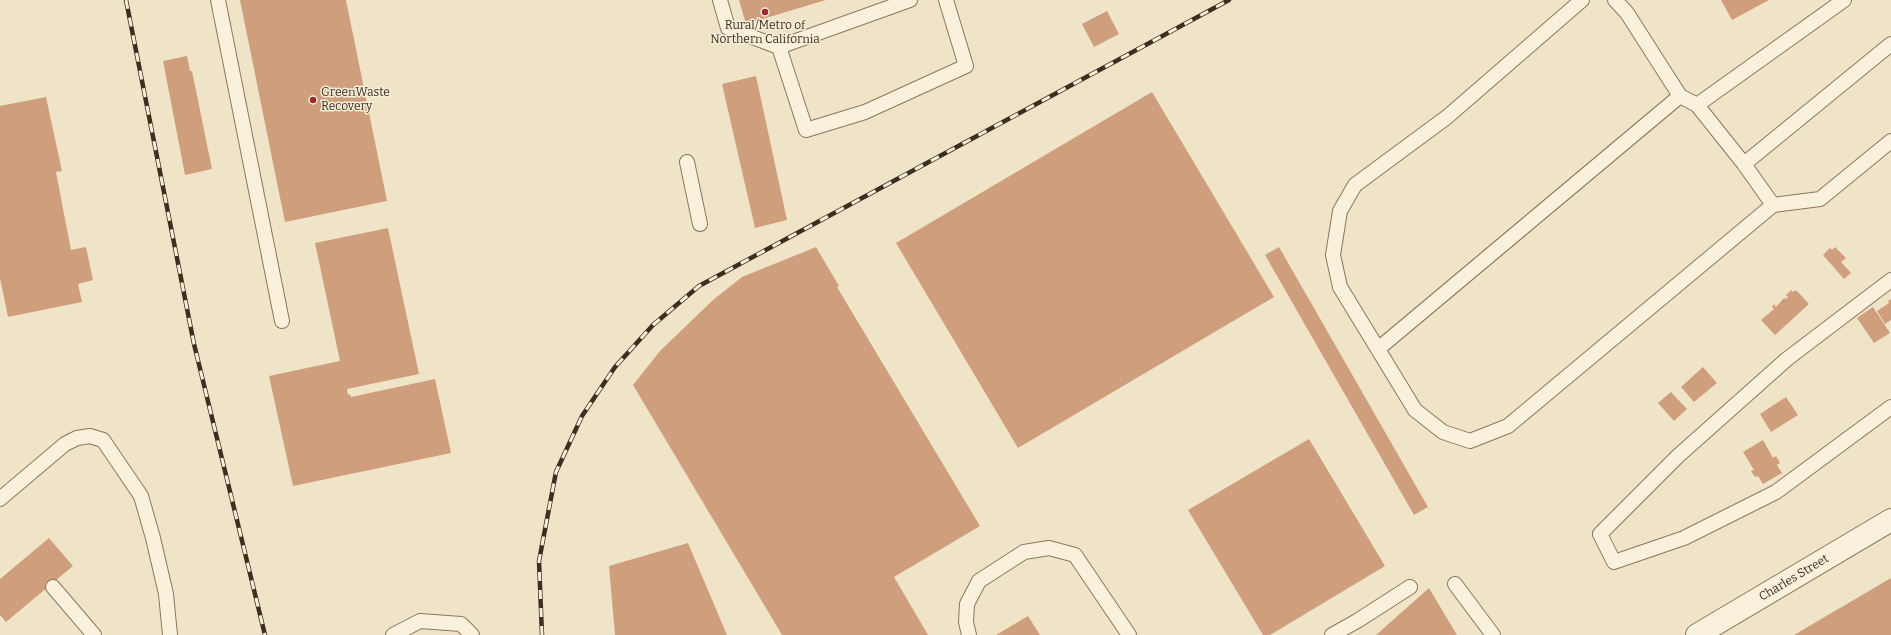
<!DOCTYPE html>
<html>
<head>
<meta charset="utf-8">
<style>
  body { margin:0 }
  canvas { display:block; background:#f0e4c8 }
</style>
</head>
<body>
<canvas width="1891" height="635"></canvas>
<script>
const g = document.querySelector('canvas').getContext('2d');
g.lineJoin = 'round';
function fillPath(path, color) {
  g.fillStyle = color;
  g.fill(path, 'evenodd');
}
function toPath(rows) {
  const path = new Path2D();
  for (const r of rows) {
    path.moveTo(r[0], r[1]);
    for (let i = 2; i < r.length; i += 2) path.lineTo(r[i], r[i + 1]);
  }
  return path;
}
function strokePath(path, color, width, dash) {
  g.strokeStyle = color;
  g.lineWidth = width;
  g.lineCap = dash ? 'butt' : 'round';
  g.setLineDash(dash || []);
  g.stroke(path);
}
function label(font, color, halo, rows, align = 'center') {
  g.font = font + ' Bitter,serif';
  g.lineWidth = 3;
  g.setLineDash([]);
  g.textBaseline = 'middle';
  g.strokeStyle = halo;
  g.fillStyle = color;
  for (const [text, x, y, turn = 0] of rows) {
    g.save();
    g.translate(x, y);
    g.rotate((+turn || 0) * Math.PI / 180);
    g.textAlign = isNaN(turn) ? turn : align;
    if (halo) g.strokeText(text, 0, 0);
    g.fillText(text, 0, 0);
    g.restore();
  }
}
fillPath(toPath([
  [240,0,346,0,387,201,285,222],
  [739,0,826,0,746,24],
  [1721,0,1769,0,1732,20],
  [1107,11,1119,34,1094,47,1082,24],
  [187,56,190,71,192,71,212,169,185,175,163,61],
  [756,76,787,220,755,228,722,84],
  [1152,92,1274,297,1018,448,896,243],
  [46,97,62,171,56,172,71,250,86,247,93,280,78,284,82,302,8,317,0,278,0,106],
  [388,228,419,374,347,389,348,395,350,394,351,397,435,379,451,453,293,486,269,376,340,361,315,243],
  [816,247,839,286,837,287,980,526,894,577,928,635,782,635,633,385,660,351,713,300,742,277],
  [1279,247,1428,507,1414,515,1265,255],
  [1835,247,1846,258,1841,262,1851,273,1844,279,1823,255,1830,248,1832,250],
  [1791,290,1793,292,1796,290,1809,304,1775,335,1761,320,1774,309,1772,307,1774,304,1776,307,1784,298,1786,299,1788,297,1786,295],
  [1891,299,1891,320,1885,324,1877,311,1889,303,1888,301],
  [1873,307,1890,333,1874,343,1857,318],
  [1703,367,1717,383,1694,402,1681,387],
  [1671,392,1687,409,1674,421,1658,403],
  [1786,397,1798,415,1771,432,1760,414],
  [1309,439,1385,566,1270,635,1263,635,1188,510],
  [1763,440,1773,458,1776,456,1780,463,1777,465,1782,473,1763,484,1758,476,1755,477,1751,471,1754,470,1743,452],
  [49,538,73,566,6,622,0,615,0,579],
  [688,543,727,635,615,635,609,566],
  [1891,578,1891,635,1794,635],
  [1429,588,1457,635,1376,635],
  [1028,616,1040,635,996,635]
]), '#cf9f7d');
const service = toPath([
  [218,0,282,321],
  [720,0,728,28,779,47],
  [910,0,779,47,806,130,865,112,966,66,946,0],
  [1582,0,1447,117,1355,185,1340,211,1333,255,1340,287,1415,410,1443,432,1470,441,1508,426,1773,205,1820,199,1891,141],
  [1615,0,1627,13,1680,96,1697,105,1744,164,1773,205],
  [1697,105,1844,0],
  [687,162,700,224],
  [1744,164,1891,44],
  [1891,280,1787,359,1678,456,1600,534,1614,562,1684,538,1776,492,1891,407],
  [1378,349,1680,96],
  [0,499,65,444,77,438,90,436,103,440,141,496,153,538,166,594,170,635],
  [1455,584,1493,635],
  [53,587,94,635],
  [393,635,420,621,461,624,472,635],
  [969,635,966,622,967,604,979,581,1024,552,1049,548,1075,555,1129,635],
  [1332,635,1357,621,1410,587]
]);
const minor = toPath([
  [1697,635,1891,520]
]);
strokePath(service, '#8d765c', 16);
strokePath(minor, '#8d765c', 24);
strokePath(service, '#faf1dc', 14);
strokePath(minor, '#faf1dc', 22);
const rail = toPath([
  [126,0,194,344,265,635],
  [542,635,539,561,556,472,582,416,615,367,653,325,699,286,1229,0]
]);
strokePath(rail, '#3d2e20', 4.5);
strokePath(rail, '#f7eed8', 3, [9]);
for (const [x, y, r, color] of [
  [765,12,4,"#9e2a2b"],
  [313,100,4,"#9e2a2b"]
]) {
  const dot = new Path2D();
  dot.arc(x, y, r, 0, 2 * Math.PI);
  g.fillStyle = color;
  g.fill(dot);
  strokePath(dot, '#f7eed8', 1.5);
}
label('12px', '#3d2e20', '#f7eed8', [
  ["Rural/Metro of",765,26],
  ["Northern California",765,40],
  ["GreenWaste",321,93,"left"],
  ["Recovery",321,107,"left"]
]);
label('12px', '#3d2e20', '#f7eed8', [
  ["Charles Street",1794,578,-31]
]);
</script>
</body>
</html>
